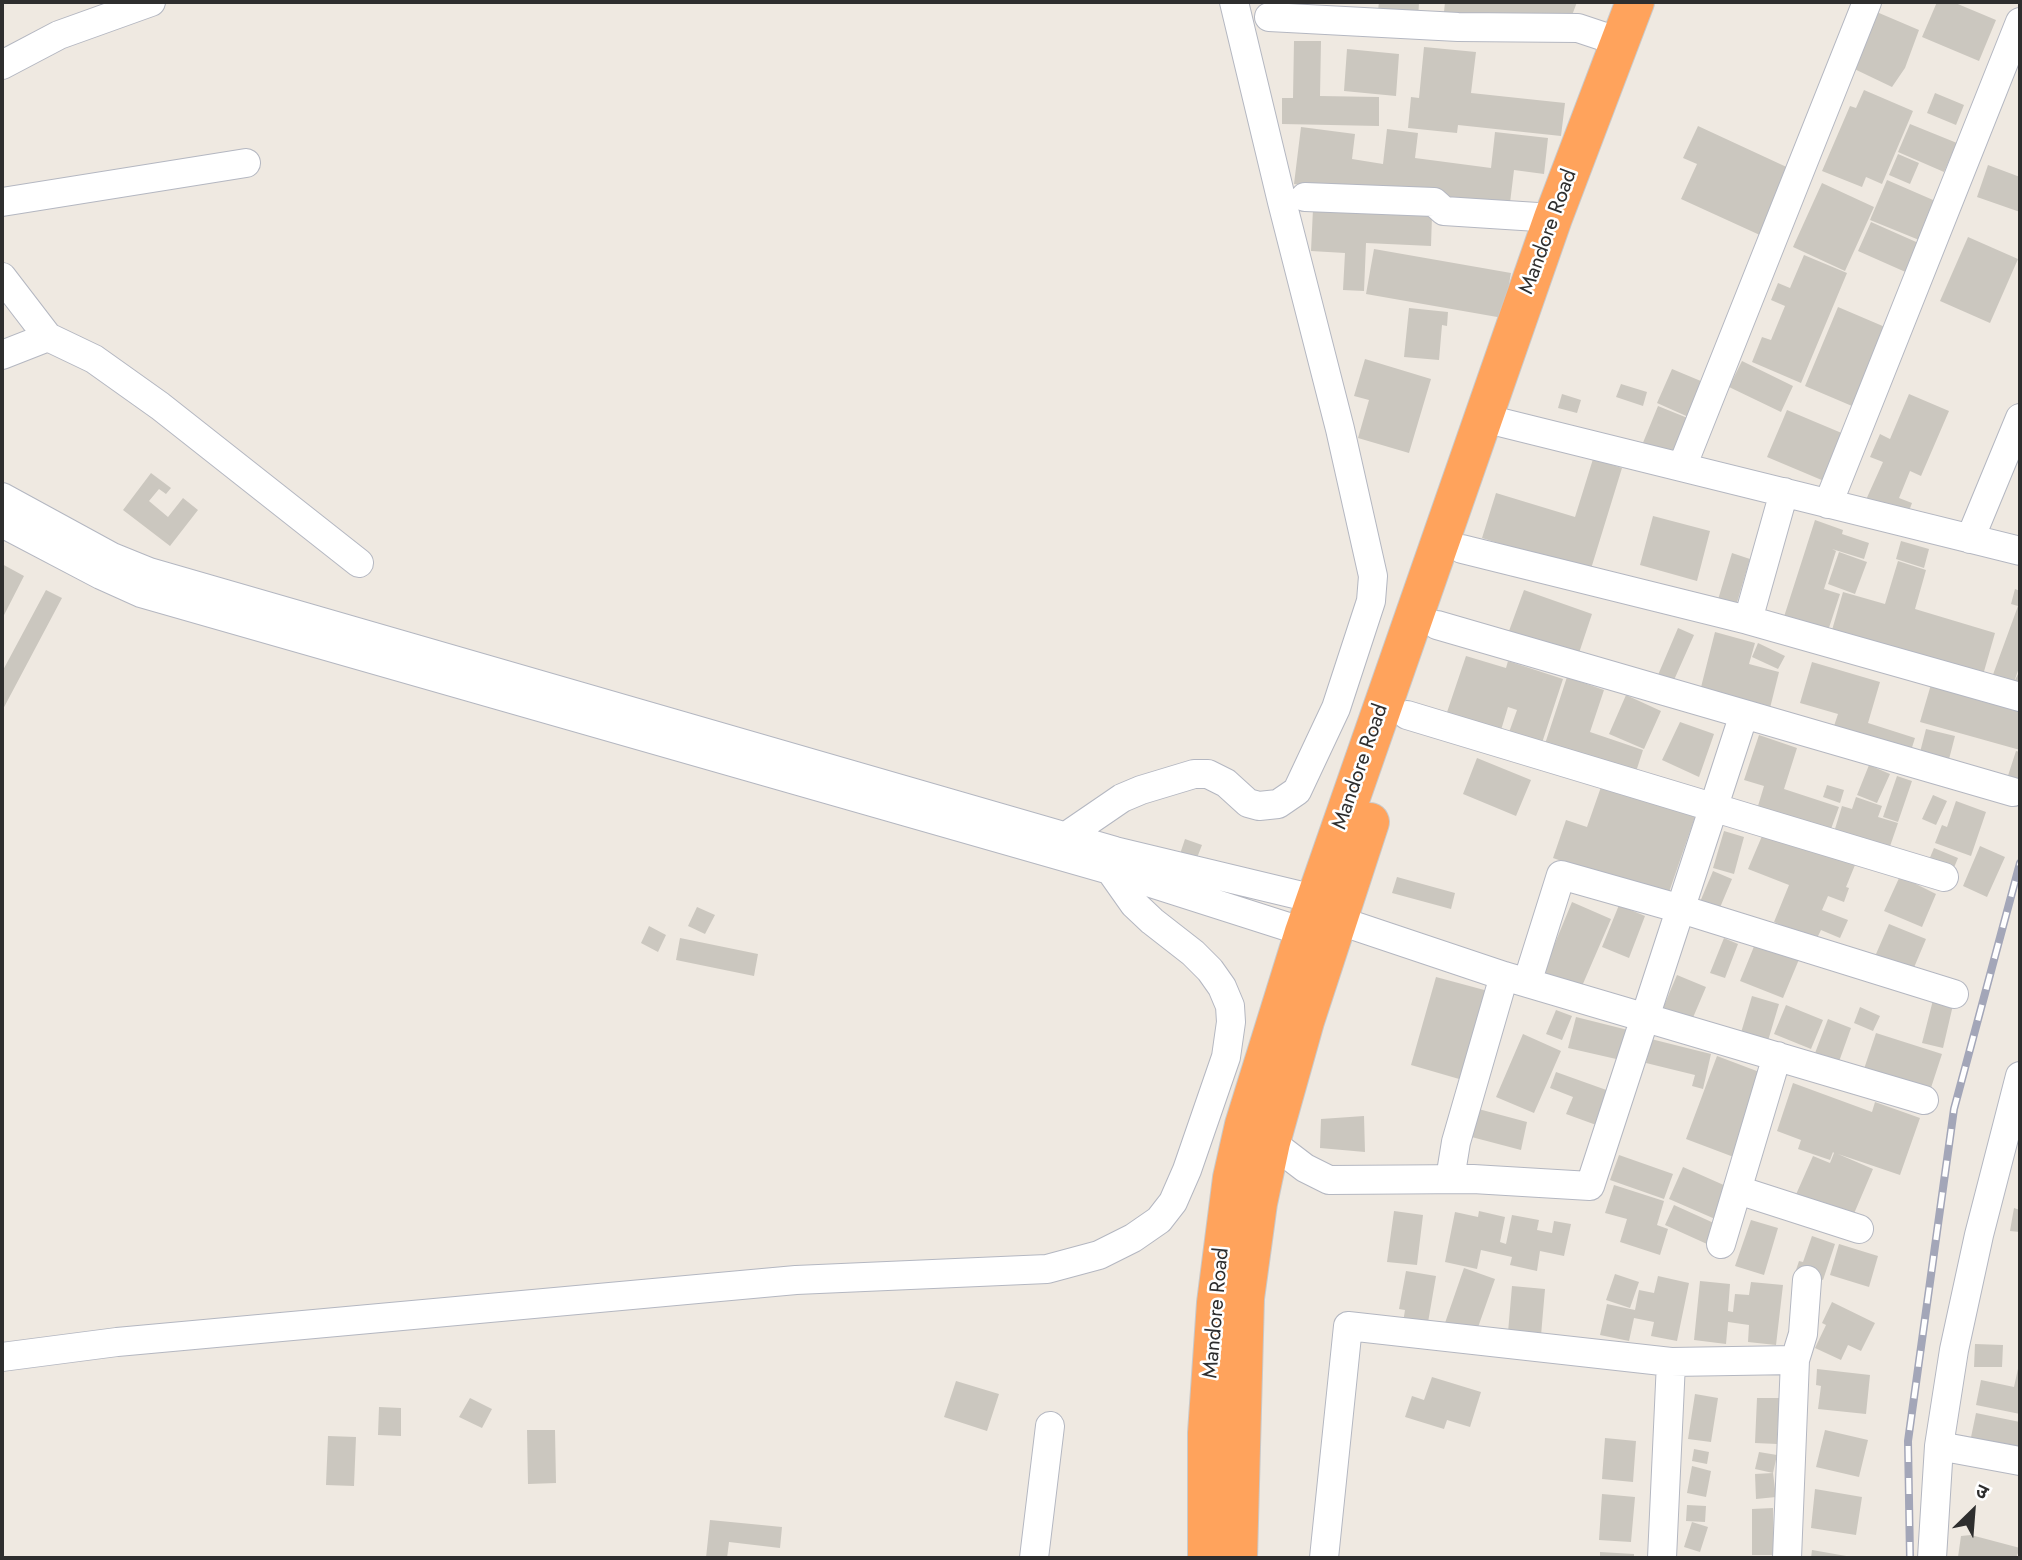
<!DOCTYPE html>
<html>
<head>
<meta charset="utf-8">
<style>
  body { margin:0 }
  #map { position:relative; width:2022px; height:1560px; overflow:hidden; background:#efe9e1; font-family:Jost,"Noto Sans Devanagari",sans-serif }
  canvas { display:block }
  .frame { position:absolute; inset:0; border:4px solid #2e2e2e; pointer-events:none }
  .north { position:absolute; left:1938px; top:1476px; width:70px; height:70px; -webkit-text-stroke:5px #fff; paint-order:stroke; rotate:25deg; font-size:19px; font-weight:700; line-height:28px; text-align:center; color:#2e2e2e }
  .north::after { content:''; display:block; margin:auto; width:24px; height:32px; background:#2e2e2e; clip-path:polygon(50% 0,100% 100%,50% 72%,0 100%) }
</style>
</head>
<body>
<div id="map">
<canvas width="2022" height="1560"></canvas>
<div class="frame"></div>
<div class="north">उ</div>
</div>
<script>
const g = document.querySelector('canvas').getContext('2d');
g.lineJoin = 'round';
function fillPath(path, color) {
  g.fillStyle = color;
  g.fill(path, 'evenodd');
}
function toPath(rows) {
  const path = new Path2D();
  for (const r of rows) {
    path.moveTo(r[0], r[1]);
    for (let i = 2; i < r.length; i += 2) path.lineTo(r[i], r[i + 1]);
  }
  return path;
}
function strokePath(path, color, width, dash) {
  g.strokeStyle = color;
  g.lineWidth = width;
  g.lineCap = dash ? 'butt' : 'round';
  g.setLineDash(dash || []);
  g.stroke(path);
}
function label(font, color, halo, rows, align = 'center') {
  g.font = font + ' Jost,sans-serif';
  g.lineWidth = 5;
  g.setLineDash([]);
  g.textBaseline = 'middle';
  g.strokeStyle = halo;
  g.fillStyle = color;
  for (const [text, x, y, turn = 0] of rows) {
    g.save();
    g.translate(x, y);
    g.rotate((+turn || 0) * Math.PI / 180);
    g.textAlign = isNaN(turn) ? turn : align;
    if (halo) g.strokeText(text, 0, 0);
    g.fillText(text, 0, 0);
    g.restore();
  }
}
fillPath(toPath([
  [1379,2,1419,2,1418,22,1377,19],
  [1445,2,1577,2,1568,26,1443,22],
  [1937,2,1953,2,1996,20,1979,61,1922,37],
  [1872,10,1919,30,1905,68,1892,87,1846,65],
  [1294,41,1321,41,1320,96,1379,97,1379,126,1282,124,1282,98,1293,98],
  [1424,47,1476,52,1471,93,1565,103,1561,136,1458,125,1457,133,1408,128,1411,97,1419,98],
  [1347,49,1399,54,1396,96,1344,91],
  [1864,90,1913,111,1882,184,1866,177,1862,187,1822,171,1850,106,1856,108],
  [1935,93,1964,105,1956,125,1927,113],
  [1910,124,1957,143,1944,172,1898,152],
  [1698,126,1793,170,1762,236,1681,199,1697,164,1683,158],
  [1301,127,1355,134,1352,159,1383,164,1387,129,1418,133,1415,158,1491,168,1495,132,1548,138,1544,174,1514,170,1509,211,1294,184],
  [1898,154,1919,163,1910,184,1889,175],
  [1988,165,2020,177,2020,212,1977,197],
  [1887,180,1940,203,1924,242,1870,220],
  [1822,183,1874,207,1845,271,1793,247],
  [1313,209,1432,215,1431,246,1366,243,1364,291,1343,290,1345,253,1311,251],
  [1871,222,1923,245,1910,274,1858,251],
  [1968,237,2018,259,1990,323,1940,301],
  [1374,249,1511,273,1503,318,1366,294],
  [1804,255,1847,273,1801,383,1752,362,1762,337,1771,340,1785,306,1771,300,1778,283,1790,288],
  [1838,307,1892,330,1859,409,1805,386],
  [1409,308,1448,312,1447,326,1442,325,1439,360,1404,357],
  [1365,359,1431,379,1409,453,1358,438,1369,400,1354,396],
  [1742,361,1793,386,1781,412,1729,387],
  [1672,369,1708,384,1693,419,1657,403],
  [1621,384,1647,392,1643,406,1616,397],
  [1562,394,1581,400,1577,413,1558,408],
  [1909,394,1949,411,1921,476,1910,471,1899,498,1912,503,1906,519,1865,502,1883,462,1870,457,1880,434,1890,439],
  [1658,406,1695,421,1676,465,1640,450],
  [1787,410,1844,434,1824,481,1767,457],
  [1593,459,1622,468,1590,572,1482,538,1496,493,1575,517],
  [151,473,171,488,166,494,159,489,149,501,168,517,183,498,198,510,170,546,123,510],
  [1653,516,1710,531,1697,581,1640,565],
  [1815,520,1843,530,1842,534,1869,543,1864,559,1832,549,1836,551,1824,589,1840,594,1826,637,1782,623],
  [1901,541,1929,549,1924,568,1896,559],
  [1839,552,1867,562,1855,594,1828,584],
  [1732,553,1750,559,1735,609,1717,603],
  [1898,561,1926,570,1915,609,1995,633,1981,682,1830,637,1843,592,1885,604],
  [2,564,24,576,2,619],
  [2015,589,2020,591,2020,665,2014,682,2020,670,2020,689,1991,680,2018,606,2011,604],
  [46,590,62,598,2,711,2,672],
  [1524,590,1592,614,1576,662,1505,642],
  [1678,628,1694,635,1670,689,1655,682],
  [1715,632,1755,643,1749,664,1779,672,1767,720,1698,699],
  [1758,643,1785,656,1778,669,1752,657],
  [1466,656,1506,668,1508,661,1563,679,1540,749,1507,738,1517,710,1508,707,1498,740,1443,724],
  [1812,662,1880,682,1868,723,1915,738,1908,760,1830,738,1838,714,1800,703],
  [1567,677,1604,690,1590,732,1643,750,1633,781,1542,753],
  [1932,681,2020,706,2020,750,1920,722],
  [1626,695,1661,711,1644,749,1609,734],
  [1680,722,1714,734,1699,777,1662,760],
  [1926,729,1955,736,1947,767,1918,760],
  [1759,735,1797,748,1784,789,1839,807,1827,840,1755,816,1764,786,1744,780],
  [2016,751,2020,752,2020,794,2004,788],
  [1477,758,1531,780,1516,816,1463,794],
  [1869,765,1890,774,1877,803,1857,795],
  [1897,776,1912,781,1898,822,1883,817],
  [1827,785,1844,790,1840,803,1823,797],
  [1601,787,1696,814,1667,898,1553,858,1566,820,1587,827],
  [1933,795,1947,801,1936,825,1922,819],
  [1856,797,1882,806,1878,817,1898,823,1886,858,1831,842,1842,806,1852,809],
  [1956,801,1986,812,1971,856,1935,843,1942,825,1947,827],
  [1765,829,1855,865,1846,887,1849,888,1844,902,1828,896,1822,910,1848,920,1840,938,1821,930,1816,940,1774,922,1789,885,1748,869],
  [1724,831,1744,837,1734,874,1713,868],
  [1185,839,1202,845,1195,863,1179,857],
  [1980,846,2005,857,1987,897,1963,886],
  [1934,848,1958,858,1950,877,1926,867],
  [1713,871,1732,879,1716,917,1697,909],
  [1900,876,1936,894,1922,927,1884,911],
  [1397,877,1455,893,1451,909,1392,893],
  [1572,902,1611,919,1579,993,1541,977],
  [1619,905,1645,916,1629,958,1602,947],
  [697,907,715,915,705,934,688,926],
  [1889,924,1926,939,1910,977,1873,961],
  [649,926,666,935,658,952,641,943],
  [680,938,758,954,754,976,676,960],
  [1724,938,1738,944,1725,978,1710,973],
  [1757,939,1800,957,1783,998,1740,981],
  [1677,975,1706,987,1689,1027,1660,1015],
  [1436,977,1488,991,1466,1081,1411,1065],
  [1752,996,1779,1004,1767,1044,1740,1036],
  [1933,1000,1953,1005,1943,1048,1922,1043],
  [1786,1005,1823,1020,1811,1049,1774,1034],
  [1860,1007,1880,1016,1873,1031,1854,1023],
  [1556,1010,1572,1016,1562,1040,1546,1034],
  [1576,1017,1632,1031,1625,1061,1568,1048],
  [1828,1019,1851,1028,1836,1070,1812,1061],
  [1876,1033,1942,1054,1927,1100,1861,1078],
  [1523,1034,1561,1051,1534,1113,1496,1097],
  [1651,1039,1711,1054,1703,1089,1692,1086,1695,1075,1646,1063],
  [1717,1056,1770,1076,1739,1159,1686,1139],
  [1556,1072,1612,1092,1599,1126,1566,1114,1573,1097,1550,1088],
  [1793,1083,1872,1112,1875,1102,1920,1118,1900,1175,1838,1154,1873,1169,1850,1223,1794,1199,1813,1156,1830,1163,1834,1153,1833,1152,1830,1160,1798,1149,1801,1140,1777,1131],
  [1471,1107,1527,1122,1521,1150,1464,1135],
  [1364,1116,1365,1152,1320,1148,1321,1119],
  [1619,1155,1673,1174,1664,1199,1610,1180],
  [1683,1167,1735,1190,1722,1222,1669,1199],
  [1614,1185,1664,1201,1657,1225,1668,1229,1660,1255,1620,1242,1627,1219,1605,1213],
  [1674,1205,1716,1224,1707,1244,1665,1225],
  [2014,1208,2020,1210,2020,1232,2010,1231],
  [1394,1211,1423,1215,1417,1265,1387,1262],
  [1479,1211,1505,1217,1500,1242,1506,1244,1512,1215,1539,1220,1537,1230,1552,1233,1554,1221,1571,1224,1564,1256,1540,1251,1537,1271,1510,1265,1512,1257,1481,1250,1477,1269,1445,1262,1455,1212,1478,1217],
  [1751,1220,1778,1228,1764,1275,1735,1266],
  [1812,1236,1835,1244,1823,1280,1796,1270,1799,1261,1803,1262],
  [1839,1244,1878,1256,1869,1287,1830,1275],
  [1464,1268,1495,1279,1476,1333,1445,1323],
  [1406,1271,1436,1276,1426,1334,1402,1329,1405,1310,1399,1309],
  [1615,1274,1639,1282,1630,1308,1606,1300],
  [1658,1276,1689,1283,1677,1341,1651,1336,1654,1322,1634,1318,1629,1341,1600,1335,1607,1304,1635,1310,1639,1290,1654,1293],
  [1700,1281,1730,1284,1728,1311,1733,1312,1735,1294,1749,1295,1751,1282,1783,1285,1776,1345,1748,1342,1749,1325,1728,1322,1726,1344,1694,1340],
  [1512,1286,1545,1289,1540,1347,1507,1344],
  [1832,1302,1875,1323,1861,1351,1848,1345,1841,1360,1815,1348,1826,1325,1822,1323],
  [1975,1344,2003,1345,2002,1367,1974,1367],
  [2019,1364,2020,1414,1976,1405,1981,1380,2014,1387],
  [1817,1369,1870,1375,1866,1414,1818,1409,1821,1386,1816,1385],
  [1432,1377,1481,1392,1470,1427,1447,1420,1444,1429,1405,1417,1412,1396,1424,1400],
  [956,1381,999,1394,987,1431,944,1417],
  [1695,1394,1718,1398,1711,1442,1688,1439],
  [470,1398,492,1409,482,1428,459,1417],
  [1757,1398,1779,1398,1777,1444,1755,1443],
  [379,1407,401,1408,401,1436,378,1435],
  [1976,1413,2020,1422,2020,1452,1970,1442],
  [527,1430,555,1430,556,1483,528,1484],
  [1825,1430,1868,1440,1859,1477,1816,1467],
  [328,1436,356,1437,354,1486,326,1485],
  [1605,1438,1636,1441,1633,1482,1602,1479],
  [1694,1449,1709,1452,1707,1464,1692,1461],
  [1759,1452,1777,1455,1773,1473,1776,1497,1756,1499,1755,1474,1773,1473,1755,1469],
  [1692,1466,1711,1471,1706,1497,1687,1493],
  [1815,1489,1862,1497,1856,1535,1811,1528],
  [1602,1494,1635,1497,1631,1542,1599,1540],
  [1687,1505,1706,1506,1705,1522,1686,1521],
  [1773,1508,1774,1555,1752,1555,1752,1509],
  [710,1520,782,1527,780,1548,729,1542,727,1558,706,1558],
  [1692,1522,1708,1527,1700,1552,1684,1547],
  [1971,1535,2020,1548,2016,1558,1958,1557,1961,1536],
  [1812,1550,1852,1557,1852,1558,1811,1558],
  [1600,1552,1634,1554,1634,1558,1600,1558]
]), '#cbc7bf');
const minor = toPath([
  [1269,17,1458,27,1578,28,1620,42],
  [2,65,59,35,151,2],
  [1305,197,1434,202,1444,211,1553,218],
  [2,202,246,163],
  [2,277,48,337],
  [2,355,48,337,94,359,160,406,359,563],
  [1483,418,2020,551],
  [1682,467,1867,2],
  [2,497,112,557,149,572,1115,851,1315,899],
  [1828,504,2020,22],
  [2,523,101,575,141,593,1110,870,1304,932],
  [1970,539,2020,418],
  [1462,549,1748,620,2020,697],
  [1748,620,1784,492],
  [1437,625,2013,792],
  [1407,715,1944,877],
  [1065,837,1122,798,1141,790,1194,774,1208,774,1226,783,1248,803,1259,806,1278,804,1297,791,1336,708,1371,601,1373,576,1340,429,1282,202,1234,2],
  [1337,920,1504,976,1924,1100],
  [1527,983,1561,875,1681,909,1954,994],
  [1271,1142,1305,1168,1329,1180,1473,1179,1590,1186,1744,714],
  [1450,1179,1456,1142,1504,976],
  [1738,1190,1859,1229],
  [1721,1244,1777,1056],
  [2,1357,117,1342,796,1280,1047,1269,1099,1255,1133,1238,1159,1220,1173,1202,1187,1170,1226,1057,1231,1022,1230,1006,1222,987,1210,970,1193,953,1152,921,1134,904,1110,870],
  [1795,1360,1803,1334,1807,1280],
  [1671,1362,1795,1360,1787,1558],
  [1939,1446,2020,1461],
  [1034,1558,1050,1426],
  [1324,1558,1348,1326,1671,1362,1662,1558],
  [1932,1558,1939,1446,1954,1350,1979,1235,2020,1076]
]);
const highway = toPath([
  [1207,1558,1207,1433,1216,1303,1232,1178,1244,1125,1304,932,1553,218,1635,2],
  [1238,1558,1245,1298,1258,1203,1271,1142,1305,1021,1370,822]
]);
strokePath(minor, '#b4b7c1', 30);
strokePath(highway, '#c9c9c9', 40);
strokePath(minor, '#fff', 28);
strokePath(highway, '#ffa35c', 38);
const rail = toPath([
  [1910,1558,1908,1441,1954,1109,2020,863]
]);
strokePath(rail, '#a3a6b8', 8);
strokePath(rail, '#fff', 5, [16]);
label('21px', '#2e2e2e', '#fff', [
  ["Mandore Road",1549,232,-70],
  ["Mandore Road",1361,767,-71],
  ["Mandore Road",1217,1313,-85]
]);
</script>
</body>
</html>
